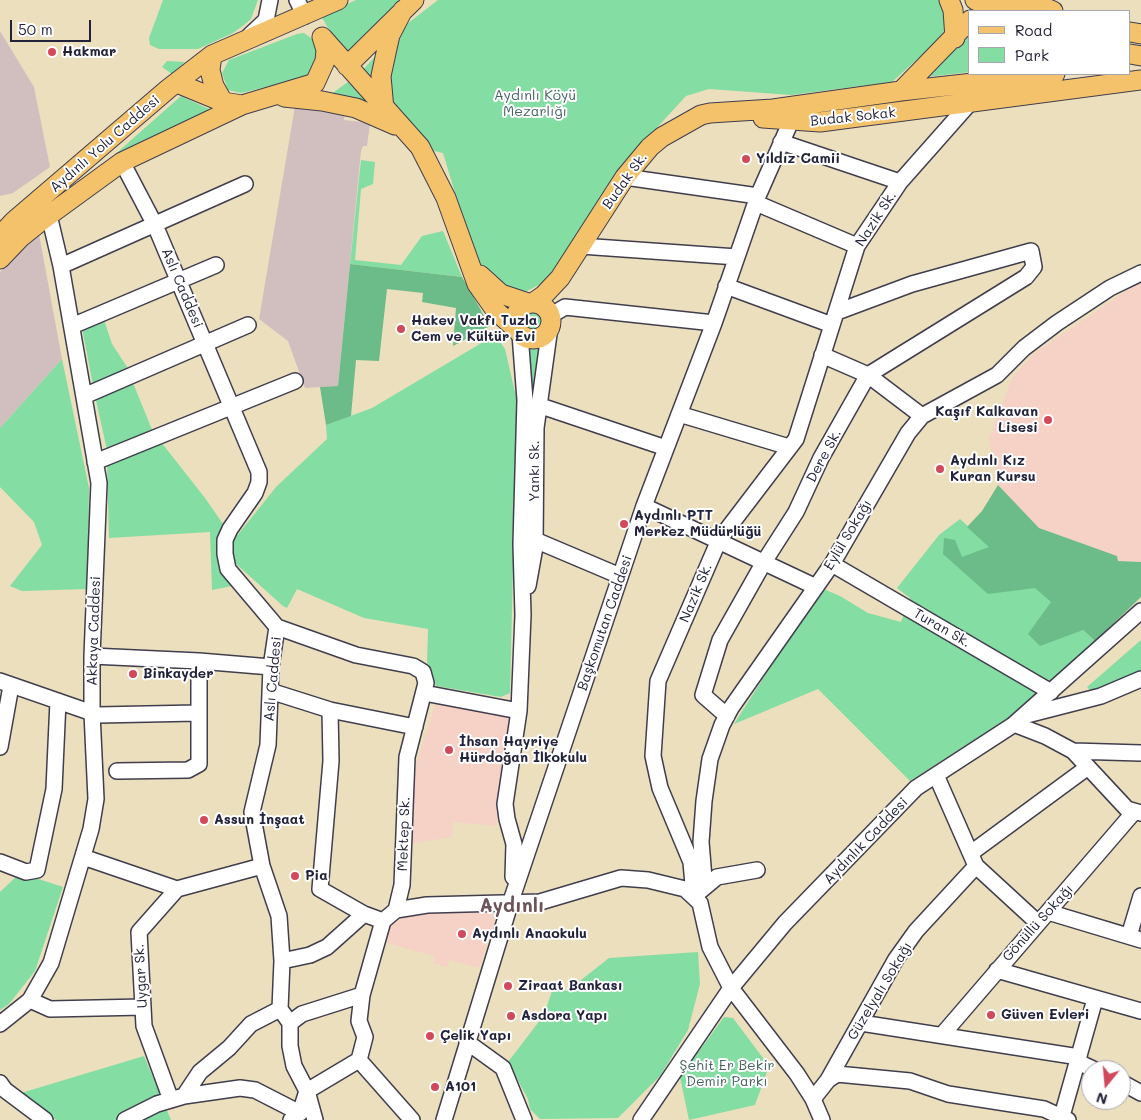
<!DOCTYPE html>
<html>
<head>
<meta charset="utf-8">
<style>
  body { margin:0 }
  #map { position:relative; width:1141px; height:1120px; overflow:hidden; background:#ecdfbd; font-family:Mali,sans-serif }
  canvas { display:block }
  .legend { position:absolute; left:968px; top:10px; width:162px; height:65px; box-sizing:border-box; background:#fff; border:1px solid #a7a7b1; margin:0; padding:6px 9px; list-style:none; font-size:15px; color:#22223b }
  .legend li { display:flex; align-items:center; gap:10px; height:25px }
  .legend b { width:25px; border:1px solid #a7a7b1 }
  .north { position:absolute; left:1081px; top:1060px; width:50px; height:50px; box-sizing:border-box; background:#fff; border:1px solid #a7a7b1; border-radius:50%; rotate:197deg; font-size:14px; font-weight:700; line-height:20px; text-align:center; color:#22223b }
  .north::after { content:''; display:block; margin:auto; width:18px; height:22px; background:#d1495b; clip-path:polygon(50% 0,100% 100%,50% 72%,0 100%) }
  .scale { position:absolute; left:10px; top:20px; width:81px; height:22px; box-sizing:border-box; border:2px solid #22223b; border-top:0; padding-left:6px; font-size:15px; line-height:18px; white-space:nowrap; color:#22223b; -webkit-text-stroke:4px #fff; paint-order:stroke }
</style>
</head>
<body>
<div id="map">
<canvas width="1141" height="1120"></canvas>
<ul class="legend">
<li><b style="height:6px;background:#f4c26a"></b>Road</li>
<li><b style="height:14px;background:#84dda2"></b>Park</li>
</ul>
<div class="north">N</div>
<div class="scale">50 m</div>
</div>
<script>
const g = document.querySelector('canvas').getContext('2d');
g.lineJoin = 'round';
function fillPath(path, color) {
  g.fillStyle = color;
  g.fill(path, 'evenodd');
}
function toPath(rows) {
  const path = new Path2D();
  for (const r of rows) {
    if (r.length === 3) {
      path.moveTo(r[0] + r[2], r[1]);
      path.arc(r[0], r[1], r[2], 0, 2 * Math.PI);
      continue;
    }
    path.moveTo(r[0], r[1]);
    for (let i = 2; i < r.length; i += 2) path.lineTo(r[i], r[i + 1]);
  }
  return path;
}
function strokePath(path, color, width, dash) {
  g.strokeStyle = color;
  g.lineWidth = width;
  g.lineCap = dash ? 'butt' : 'round';
  g.setLineDash(dash || []);
  g.stroke(path);
}
function label(font, color, halo, rows, align = 'center') {
  g.font = font + ' Mali,sans-serif';
  g.lineWidth = 4;
  g.setLineDash([]);
  g.textBaseline = 'middle';
  g.strokeStyle = halo;
  g.fillStyle = color;
  for (const [text, x, y, turn = 0] of rows) {
    g.save();
    g.translate(x, y);
    g.rotate((+turn || 0) * Math.PI / 180);
    g.textAlign = isNaN(turn) ? turn : align;
    if (halo) g.strokeText(text, 0, 0);
    g.fillText(text, 0, 0);
    g.restore();
  }
}
fillPath(toPath([
  [1141,281,1141,562,1118,561,1117,556,1039,528,998,485,989,439,1012,378,1033,354],
  [437,700,514,717,496,826,453,822,452,837,407,844,415,767],
  [499,907,479,968,450,960,447,967,433,963,434,956,384,942,388,927,413,912]
]), '#f6d1c6');
fillPath(toPath([
  [0,31,34,87,50,167,13,193,0,196],
  [295,106,345,112,344,120,370,123,367,146,363,146,361,151,338,386,305,388,288,341,259,319],
  [39,234,62,359,0,428,0,272]
]), '#d1bfbf');
fillPath(toPath([
  [163,0,258,0,251,19,244,25,233,33,198,49,159,49,150,45,149,38],
  [356,0,400,0,344,55,321,16],
  [438,0,943,0,951,22,935,43,892,82,791,95,709,89,686,96,619,169,554,277,527,291,508,291,488,276,472,249,443,153,434,151,393,103,386,84,395,38,407,24],
  [970,32,970,72,926,77],
  [304,33,315,41,322,58,308,77,241,93,228,90,222,73,229,60,297,34],
  [378,53,377,88,362,71],
  [167,61,185,62,172,74,162,67],
  [352,79,377,110,330,95],
  [181,96,211,110,171,128,94,173],
  [940,96,940,98,888,103,881,109,835,115,810,113,810,111],
  [361,160,375,162,373,184,361,189,355,260,401,265,422,236,443,231,462,277,350,264],
  [533,322,11],
  [104,320,112,344,129,370,93,385,82,328],
  [495,335,505,349,517,401,510,693,501,697,436,686,427,662,428,629,364,618,297,589,287,608,283,606,235,563,232,542,276,487,327,439,326,425,372,408],
  [524,343,532,345,544,343,532,426],
  [62,359,89,488,88,589,22,591,10,586,42,545,34,522,0,487,0,428],
  [133,383,153,432,107,450,95,396],
  [161,442,205,498,223,524,219,536,219,565,232,586,212,590,210,532,109,538,107,462],
  [960,519,1095,641,1008,718,910,781,818,689,734,724,821,588,840,596,868,613,901,622,910,598,897,588,939,535],
  [1141,640,1141,675,1093,693,1087,687],
  [20,873,63,887,35,971,9,1004,0,1010,0,892],
  [698,952,700,984,688,1030,660,1076,618,1118,540,1119,530,1109,528,1099,508,1062,544,1015,553,988,567,991,609,958],
  [724,1017,733,1018,769,1066,755,1105,689,1120,680,1077],
  [144,1056,171,1120,56,1120,21,1093]
]), '#84dda2');
fillPath(toPath([
  [350,264,462,277,490,326,453,346,456,308,422,302,423,293,387,289,379,361,356,360,351,416,326,425,320,387,338,386],
  [998,485,1039,528,1117,556,1118,561,1141,562,1141,597,1095,641,1083,630,1040,646,1028,634,1051,602,1035,588,988,594,943,554,944,538,955,540,962,557,989,547,967,527,982,511]
]), '#6bbc88');
const minor = toPath([
  [297,0,305,16],
  [249,36,266,20,270,0],
  [781,142,900,182],
  [122,162,155,225,259,472,259,482,255,493,230,529,225,540,225,554,228,569,277,627,271,667,268,745,252,812,262,866,279,916,282,961,280,1009,290,1023,290,1046,294,1066,307,1091,315,1120],
  [625,177,758,196],
  [756,203,857,246],
  [581,246,737,257],
  [61,266,245,184],
  [726,286,832,325],
  [550,316,565,307,714,323],
  [72,326,216,265],
  [822,355,868,375,922,416],
  [84,396,248,325],
  [538,405,666,448],
  [679,414,789,447],
  [95,462,295,381],
  [644,506,816,587],
  [535,540,620,576],
  [832,564,1051,692],
  [528,586,535,547,536,428,550,327],
  [277,627,356,655,413,666,423,672,426,683,407,757,402,885,396,910,383,921,362,995,359,1021,365,1037,359,1060,412,1120],
  [92,656,199,661,271,667],
  [0,681,98,715,197,713],
  [270,691,330,710,415,727],
  [424,693,519,711],
  [330,710,331,761,320,889,364,914,383,921],
  [1027,715,1101,696,1141,679],
  [727,716,703,695,720,640,764,562,796,512,821,458,868,375,1026,277,1034,267,1031,251,912,284,837,312],
  [1014,724,1045,736,1073,751,1127,809,1141,813],
  [0,747,11,686],
  [1073,751,1141,753],
  [117,771,188,770,199,764,199,661],
  [936,775,976,866,1038,923],
  [971,853,1088,767],
  [83,857,177,889],
  [0,862,26,872,37,870,54,789,58,701],
  [513,877,514,844,507,819,505,804,519,711,523,615,521,544,525,400,520,334],
  [699,892,717,877,757,870],
  [694,896,691,862,660,788,653,756,658,681,719,540,796,439,857,246,900,182,969,104],
  [694,896,704,878,701,842,704,801,710,759,722,725,731,708,832,564,908,433,922,416,997,375,1024,348,1057,323,1110,288,1141,273],
  [396,910,427,905,540,902,621,878,648,880,685,889,700,903,710,947,731,988,797,1074,813,1099,822,1120],
  [1048,912,1141,940],
  [1129,936,1141,896],
  [282,961,310,955,327,947,364,914],
  [997,970,1141,1011],
  [30,1000,50,1009,143,1007],
  [290,1023,302,1014,362,995],
  [861,1023,1079,1057],
  [0,1024,30,1000,51,963,91,829,96,799,92,713,92,656,99,483,61,266,49,215],
  [942,1035,1134,812],
  [467,1042,503,1068,524,1120],
  [1078,1062,1095,1070],
  [828,1080,837,1074,910,1081,948,1094,1044,1109,1068,1120],
  [1121,1082,1141,1093],
  [0,1083,5,1090,45,1120],
  [184,1096,200,1072,229,1048,251,1024,280,1009],
  [813,1099,828,1080,896,959,916,931,976,866],
  [171,1100,144,1026,139,932,177,889,262,866],
  [1062,1116,1095,999],
  [125,1120,157,1104,184,1096,240,1088,255,1090,300,1113],
  [291,1120,300,1113,307,1091,359,1060],
  [444,1120,511,901,644,506,714,323,758,196,795,112],
  [641,1120,731,988,785,923,916,788,1013,725,1141,611]
]);
const major = toPath([
  [949,0,953,10,955,38],
  [975,0,998,11],
  [1003,0,1030,11],
  [1027,0,1053,11],
  [1130,32,1141,34],
  [323,38,420,147,446,198,477,284,496,311,516,329],
  [1130,54,1141,56],
  [212,55,210,70,214,86,223,102,242,105],
  [347,66,414,0],
  [177,83,223,102],
  [901,91,970,20],
  [284,97,322,101,356,108,395,125],
  [384,109,381,76,386,53,390,35,403,10],
  [763,118,820,122,1141,80],
  [0,236,14,221,168,89,212,55,338,0],
  [0,259,21,237,41,221,122,162,242,105,315,83,325,61,326,50,322,37],
  [480,275,501,294,528,303],
  [534,302,544,295,560,278,625,177,650,147,662,137,701,115,710,113,773,109,901,91,1055,74],
  [533,321,18]
]);
strokePath(minor, '#403e4e', 18);
strokePath(major, '#403e4e', 21);
strokePath(minor, '#fff', 15);
strokePath(major, '#f4c26a', 19);
for (const [x, y, r, color] of [
  [52,52,5,"#d1495b"],
  [746,159,5,"#d1495b"],
  [401,329,5,"#d1495b"],
  [1048,420,5,"#d1495b"],
  [940,469,5,"#d1495b"],
  [624,524,5,"#d1495b"],
  [133,674,5,"#d1495b"],
  [449,750,5,"#d1495b"],
  [204,820,5,"#d1495b"],
  [295,876,5,"#d1495b"],
  [462,934,5,"#d1495b"],
  [508,986,5,"#d1495b"],
  [991,1015,5,"#d1495b"],
  [511,1016,5,"#d1495b"],
  [430,1036,5,"#d1495b"],
  [435,1087,5,"#d1495b"]
]) {
  const dot = new Path2D();
  dot.arc(x, y, r, 0, 2 * Math.PI);
  g.fillStyle = color;
  g.fill(dot);
  strokePath(dot, '#fff', 2);
}
label('bold 14px', '#22223b', '#fff', [
  ["Hakmar",62,52],
  ["Yıldız Camii",756,159],
  ["Hakev Vakfı Tuzla",411,321],
  ["Cem ve Kültür Evi",411,337],
  ["Kaşıf Kalkavan",1038,412,"right"],
  ["Lisesi",1038,428,"right"],
  ["Aydınlı Kız",950,461],
  ["Kuran Kursu",950,477],
  ["Aydınlı PTT",634,516],
  ["Merkez Müdürlüğü",634,532],
  ["Binkayder",143,674],
  ["İhsan Hayriye",459,742],
  ["Hürdoğan İlkokulu",459,758],
  ["Assun İnşaat",214,820],
  ["Pia",305,876],
  ["Aydınlı Anaokulu",472,934],
  ["Ziraat Bankası",518,986],
  ["Güven Evleri",1001,1015],
  ["Asdora Yapı",521,1016],
  ["Çelik Yapı",440,1036],
  ["A101",445,1087]
], 'left');
label('14px', '#44635f', '#fff', [
  ["Aydınlı Köyü",535,96],
  ["Mezarlığı",535,112],
  ["Şehit Er Bekir",727,1066],
  ["Demir Parkı",727,1082]
]);
label('14px', '#22223b', '#fff', [
  ["Budak Sokak",853,117,-6],
  ["Aydınlı Yolu Caddesi",105,144,-41],
  ["Budak Sk.",625,181,-54],
  ["Nazik Sk.",876,219,-57],
  ["Aslı Caddesi",182,288,67],
  ["Dere Sk.",824,456,-62],
  ["Yankı Sk.",535,471,-90],
  ["Eylül Sokağı",848,535,-59],
  ["Nazik Sk.",696,593,-67],
  ["Başkomutan Caddesi",605,623,-71],
  ["Turan Sk.",942,628,30],
  ["Akkaya Caddesi",94,631,-88],
  ["Aslı Caddesi",273,679,-85],
  ["Mektep Sk.",404,834,-88],
  ["Aydınlık Caddesi",866,841,-46],
  ["Gönüllü Sokağı",1038,923,-48],
  ["Uygar Sk.",141,976,-93],
  ["Güzelyalı Sokağı",880,991,-59]
]);
label('bold 19px', '#6b545a', '#fff', [
  ["Aydınlı",512,906]
]);
</script>
</body>
</html>
